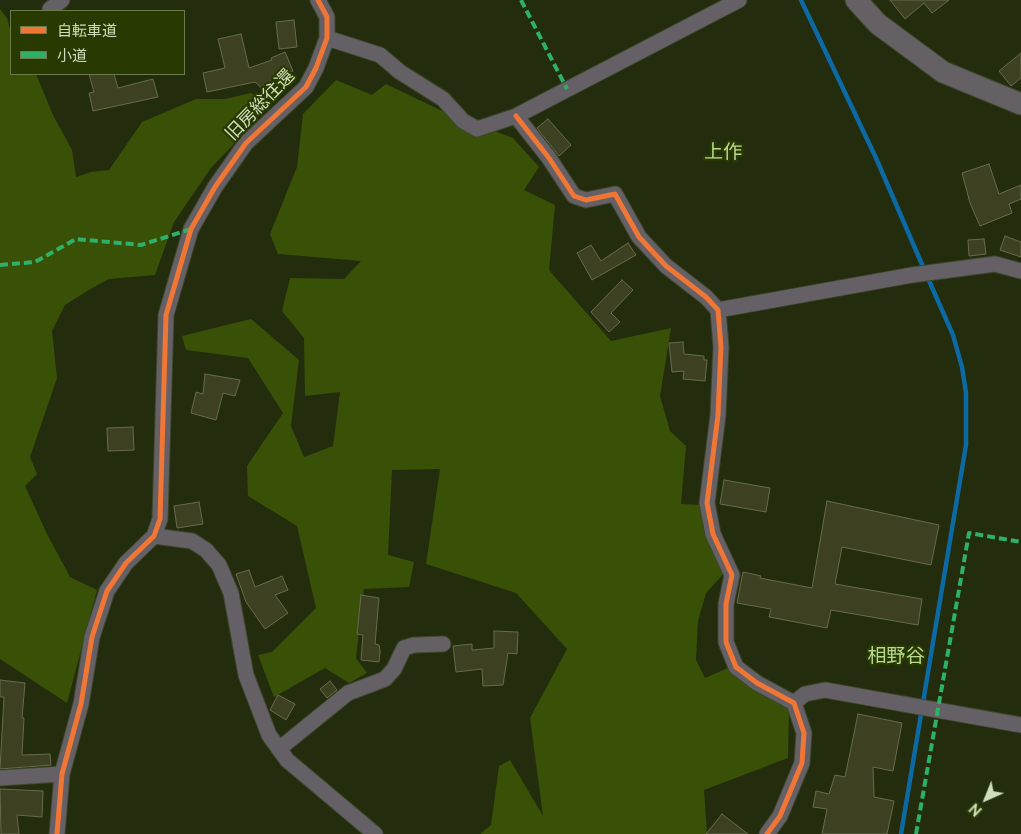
<!DOCTYPE html>
<html>
<head>
<meta charset="utf-8">
<style>
  body { margin:0 }
  #map { position:relative; width:1021px; height:834px; overflow:hidden; background:#232d0e; font-family:Raleway,"Noto Sans JP",sans-serif }
  canvas { display:block }
  .legend { position:absolute; left:10px; top:10px; width:175px; height:65px; box-sizing:border-box; background:#283a01; border:1px solid #6b7c4b; margin:0; padding:6px 9px; list-style:none; font-size:15px; color:#cfdfbb }
  .legend li { display:flex; align-items:center; gap:10px; height:25px }
  .legend b { width:25px; border:1px solid #6b7c4b }
  .north { position:absolute; left:961px; top:774px; width:50px; height:50px; -webkit-text-stroke:4px #283a01; paint-order:stroke; rotate:224deg; font-size:14px; font-weight:700; line-height:20px; text-align:center; color:#cfdfbb }
  .north::after { content:''; display:block; margin:auto; width:18px; height:22px; background:#cfdfbb; clip-path:polygon(50% 0,100% 100%,50% 72%,0 100%) }
</style>
</head>
<body>
<div id="map">
<canvas width="1021" height="834"></canvas>
<ul class="legend">
<li><b style="height:6px;background:#f07635"></b>自転車道</li>
<li><b style="height:6px;background:#2db169"></b>小道</li>
</ul>
<div class="north">N</div>
</div>
<script>
const g = document.querySelector('canvas').getContext('2d');
g.lineJoin = 'round';
function fillPath(path, color) {
  g.fillStyle = color;
  g.fill(path, 'evenodd');
}
function toPath(rows) {
  const path = new Path2D();
  for (const r of rows) {
    path.moveTo(r[0], r[1]);
    for (let i = 2; i < r.length; i += 2) path.lineTo(r[i], r[i + 1]);
  }
  return path;
}
function strokePath(path, color, width, dash) {
  g.strokeStyle = color;
  g.lineWidth = width;
  g.lineCap = dash ? 'butt' : 'round';
  g.setLineDash(dash || []);
  g.stroke(path);
}
function label(font, color, halo, rows, align = 'center') {
  g.font = font + ' Raleway,"Noto Sans JP",sans-serif';
  g.lineWidth = 4.5;
  g.setLineDash([]);
  g.textBaseline = 'middle';
  g.strokeStyle = halo;
  g.fillStyle = color;
  for (const [text, x, y, turn = 0] of rows) {
    g.save();
    g.translate(x, y);
    g.rotate((+turn || 0) * Math.PI / 180);
    g.textAlign = isNaN(turn) ? turn : align;
    if (halo) g.strokeText(text, 0, 0);
    g.fillText(text, 0, 0);
    g.restore();
  }
}
fillPath(toPath([
  [0,9,7,18,11,33,11,74,36,74,53,115,72,150,76,177,91,172,109,170,142,122,196,99,225,99,251,93,261,98,233,145,211,168,174,222,155,275,109,279,87,291,65,305,52,331,57,378,30,457,37,474,25,486,47,534,70,577,97,590,67,703,0,659],
  [336,80,372,95,386,84,440,110,513,138,539,167,524,190,555,205,549,270,611,341,671,328,660,396,670,431,686,446,681,504,703,505,726,571,706,593,698,621,696,660,705,678,730,667,789,708,788,758,704,790,707,834,480,834,491,825,499,766,510,760,543,816,530,718,567,649,516,593,426,564,440,469,392,470,388,555,414,562,409,587,364,589,356,658,367,673,349,683,325,668,274,697,258,655,272,652,316,608,297,526,248,496,247,466,283,413,248,358,186,350,182,336,251,319,299,360,291,426,304,457,333,446,340,392,305,396,304,338,282,311,290,278,344,279,361,261,278,254,270,234,297,167,303,114]
]), '#395007');
strokePath(toPath([
  [801,0,876,158,924,269],
  [901,834,966,445,966,393,962,367,953,335,927,276]
]), '#0d69a3', 4.5);
const building = toPath([
  [890,0,949,0,932,13,924,3,905,19,890,0],
  [294,20,297,47,279,49,276,22,294,20],
  [241,34,249,68,272,60,271,58,285,52,293,71,281,76,266,92,255,82,207,92,203,73,225,68,218,39,241,34],
  [1021,53,1021,78,1011,86,999,71,1021,53],
  [89,74,114,74,118,88,153,79,158,97,93,111,89,93,94,92,89,74],
  [548,119,571,145,559,156,537,128,548,119],
  [989,164,999,194,1021,185,1021,199,1009,204,1012,213,980,226,970,203,962,173,989,164],
  [1005,236,1021,242,1021,257,1000,250,1005,236],
  [984,239,986,254,969,256,968,240,984,239],
  [628,243,636,255,592,280,577,253,591,245,601,261,628,243],
  [622,280,633,290,611,313,620,322,609,332,591,312,622,280],
  [683,342,684,354,704,356,704,360,707,360,705,381,683,379,684,371,672,372,669,343,683,342],
  [205,374,240,380,235,396,223,393,216,420,191,413,196,392,203,394,205,374],
  [133,427,134,450,108,451,107,428,133,427],
  [724,480,770,488,766,512,720,504,724,480],
  [827,501,939,525,931,565,842,547,835,584,922,599,918,625,831,610,827,628,769,617,771,609,737,603,743,572,761,576,760,578,812,588,827,501],
  [199,502,203,524,177,528,174,506,199,502],
  [249,570,255,587,282,576,288,590,275,595,288,613,265,629,246,602,236,574,249,570],
  [361,595,379,598,375,644,379,645,380,651,379,662,361,660,363,635,357,634,361,595],
  [494,631,518,632,517,654,508,653,503,685,483,686,482,669,456,672,453,646,472,644,472,650,494,648,494,631],
  [0,680,25,683,22,718,24,718,22,755,50,754,51,765,0,769,4,697,0,697,0,680],
  [330,681,337,690,327,698,320,689,330,681],
  [278,695,295,704,286,720,270,710,278,695],
  [858,714,902,723,893,771,873,767,874,797,894,801,887,834,822,834,827,809,813,807,816,791,829,794,835,775,845,777,858,714],
  [0,789,43,791,42,817,17,815,19,834,1,834,0,789],
  [722,814,748,834,706,834,722,814]
]);
fillPath(building, '#3d4122');
strokePath(building, '#676b4d', 1);
const street = toPath([
  [50,9,62,0],
  [327,38,380,55,400,72,443,99,463,121,477,129,516,116,739,0],
  [516,116,549,158,574,196,586,200,615,194,639,237,666,266,706,297,718,310,721,347,718,415,707,503,713,534,732,575,726,604,726,642,736,667,757,683,794,703,804,733,802,763,780,816,767,834],
  [718,310,912,275,995,264,1021,271],
  [154,536,192,541,206,550,219,565,231,593,246,675,269,735,287,760,375,834],
  [794,703,805,694,825,690,1021,725],
  [279,749,348,693,385,679,394,669,404,648,414,645,443,644],
  [0,778,62,774],
  [57,834,62,774,81,704,92,637,107,591,126,563,154,536,160,519,166,315,191,229,215,187,246,143,306,87,316,68,327,38,327,17,318,0]
]);
const secondary = toPath([
  [856,0,878,24,943,72,1021,104]
]);
strokePath(street, '#3e472c', 17);
strokePath(secondary, '#3e472c', 23);
strokePath(street, '#646065', 15);
strokePath(secondary, '#646063', 21);
strokePath(toPath([
  [521,0,567,89],
  [0,265,35,262,76,239,141,245,191,229],
  [916,834,969,533,1021,542]
]), '#2db169', 4, [8, 4]);
strokePath(toPath([
  [516,116,549,158,574,196,586,200,615,194,639,237,666,266,706,297,718,310,721,347,718,415,707,503,713,534,732,575,726,604,726,642,736,667,757,683,794,703,804,733,802,763,780,816,767,834],
  [57,834,62,774,81,704,92,637,107,591,126,563,154,536,160,519,166,315,191,229,215,187,246,143,306,87,316,68,327,38,327,17,318,0]
]), '#f07635', 5);
label('18px', '#cfdfbb', '#283a01', [
  ["旧房総往還",260,105,-46]
]);
label('19px', '#bad990', '#283a01', [
  ["上作",723,152],
  ["相野谷",896,656]
]);
</script>
</body>
</html>
